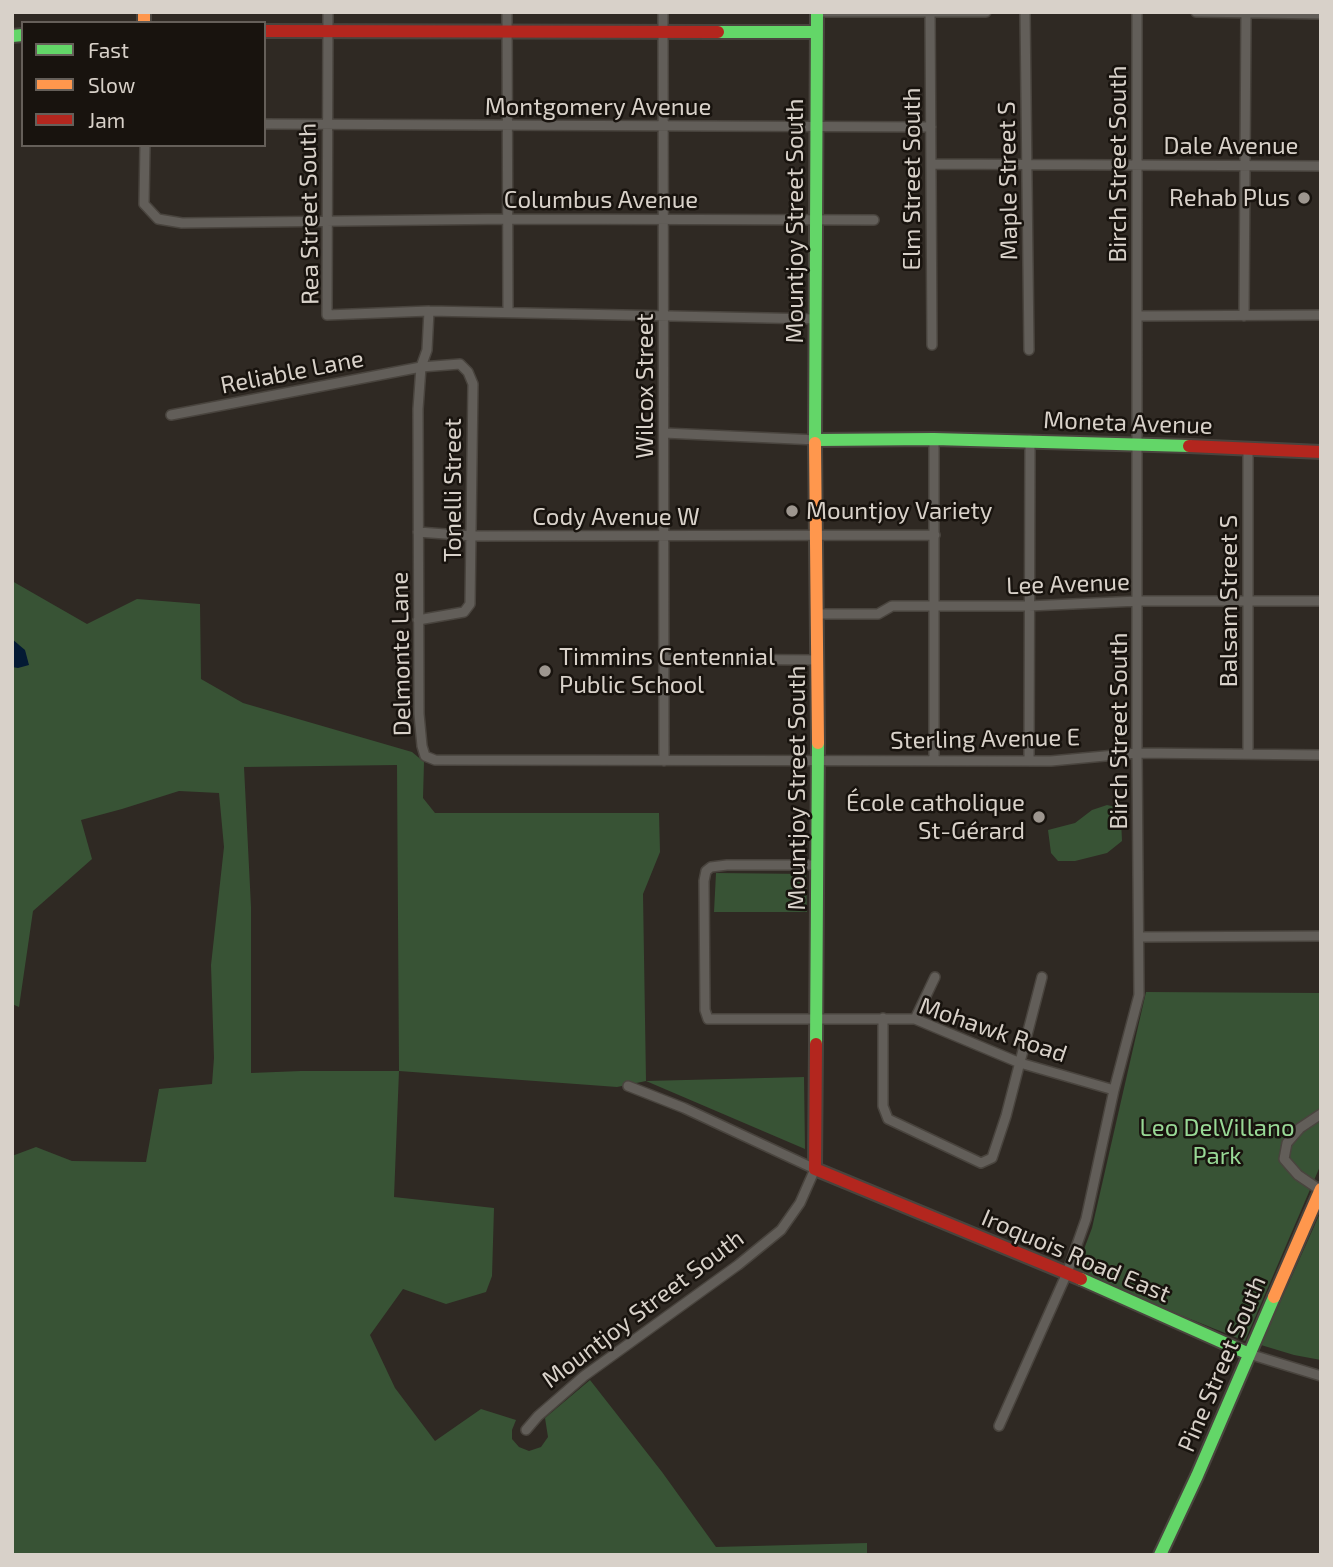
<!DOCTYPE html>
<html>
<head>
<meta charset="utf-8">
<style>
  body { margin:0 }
  #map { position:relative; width:1333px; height:1567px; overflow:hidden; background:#2f2923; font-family:"Exo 2",sans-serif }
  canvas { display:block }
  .frame { position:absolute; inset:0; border:14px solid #d8d1c9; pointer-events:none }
  .legend { position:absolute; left:21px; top:21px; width:245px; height:126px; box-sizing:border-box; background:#18130e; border:2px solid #655f59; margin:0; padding:9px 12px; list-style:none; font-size:21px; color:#d8d1c9 }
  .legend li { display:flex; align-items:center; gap:14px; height:35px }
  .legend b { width:35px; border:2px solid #655f59 }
</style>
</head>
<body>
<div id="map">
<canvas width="1333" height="1567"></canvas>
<div class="frame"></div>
<ul class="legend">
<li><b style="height:9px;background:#63d668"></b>Fast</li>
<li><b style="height:9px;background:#ff974d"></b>Slow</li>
<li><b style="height:9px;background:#b3261e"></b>Jam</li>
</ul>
</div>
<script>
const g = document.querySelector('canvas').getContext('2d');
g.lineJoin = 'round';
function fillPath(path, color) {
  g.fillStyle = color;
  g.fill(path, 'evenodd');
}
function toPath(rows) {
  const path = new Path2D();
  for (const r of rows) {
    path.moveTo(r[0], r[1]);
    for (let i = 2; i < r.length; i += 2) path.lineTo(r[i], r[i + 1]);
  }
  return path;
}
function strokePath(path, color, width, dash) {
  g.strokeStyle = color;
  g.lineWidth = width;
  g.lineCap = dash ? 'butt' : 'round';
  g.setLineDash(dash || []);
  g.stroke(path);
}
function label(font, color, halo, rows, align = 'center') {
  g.font = font + ' "Exo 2",sans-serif';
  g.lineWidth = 5;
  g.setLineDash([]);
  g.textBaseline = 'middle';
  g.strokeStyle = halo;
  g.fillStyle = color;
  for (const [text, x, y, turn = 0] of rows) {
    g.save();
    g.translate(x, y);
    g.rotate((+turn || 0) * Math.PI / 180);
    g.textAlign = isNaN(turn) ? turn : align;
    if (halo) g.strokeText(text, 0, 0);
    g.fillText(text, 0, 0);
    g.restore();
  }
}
fillPath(toPath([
  [12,581,87,624,137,599,200,604,201,679,243,703,412,752,424,762,423,798,435,813,659,813,660,852,643,894,646,1081,804,1077,805,1149,646,1081,617,1087,399,1071,394,1197,494,1208,492,1276,486,1292,446,1304,403,1289,370,1335,395,1388,435,1441,481,1409,516,1420,512,1430,512,1439,519,1447,529,1451,541,1447,548,1437,545,1418,590,1380,662,1472,716,1547,867,1543,867,1555,12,1555,12,1156,36,1147,72,1161,146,1162,159,1089,212,1084,214,1058,211,965,224,847,219,793,179,791,122,809,81,820,92,859,33,911,19,1007,12,1004],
  [397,765,399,1071,301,1071,251,1073,251,907,244,767],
  [1107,805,1116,807,1121,819,1122,841,1107,853,1075,861,1058,861,1051,853,1048,830,1075,823,1092,810],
  [716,873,806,874,807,912,714,912],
  [1146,992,1321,993,1321,1164,1245,1341,1075,1273,1092,1228],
  [1321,1211,1321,1360,1294,1355,1261,1345]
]), '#385335');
fillPath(toPath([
  [12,639,25,650,29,665,18,668,12,667]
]), '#041a34');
const street = toPath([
  [328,12,327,315,429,311,816,319],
  [507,12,508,312],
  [663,12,664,761],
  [821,12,986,12],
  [930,12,932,345],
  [1025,12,1029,350],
  [1196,12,1321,14],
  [264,124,931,127],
  [145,145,144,204,158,219,182,223,508,219,874,220],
  [931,164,1321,166],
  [429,311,427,350,421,367,418,409,419,714,422,746,425,756,435,760,1051,761,1137,753,1321,755],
  [1138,316,1321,315],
  [1244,316,1246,12],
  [171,415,421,367,460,364,468,372,473,384,470,604,464,612,418,620],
  [664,433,817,440],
  [418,532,473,536,935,535],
  [818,614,878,614,892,606,1029,606,1138,601,1321,601],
  [664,659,818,660],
  [1248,754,1248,448],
  [934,760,934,439],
  [1029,761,1030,440],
  [817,865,727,865,711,867,706,871,704,881,705,1010,708,1019,915,1019,1020,1063,1114,1090],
  [1140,937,1321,936],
  [883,1018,883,1106,888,1119,981,1163,992,1158,1006,1116,1042,977],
  [915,1019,935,977],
  [1320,1190,1298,1175,1284,1159,1287,1143,1300,1128,1321,1114],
  [1249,1354,1321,1376],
  [999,1426,1067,1273,1086,1219,1114,1090,1139,995,1137,753,1137,12],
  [526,1430,538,1416,584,1376,738,1265,781,1230,800,1203,815,1169,684,1108,628,1086]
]);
const fast = toPath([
  [718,32,817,32],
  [12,36,23,35],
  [817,440,934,439,1189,446],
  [815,443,817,12],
  [816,1044,818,743],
  [1081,1279,1249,1354],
  [1160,1555,1197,1476,1274,1297]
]);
const slow = toPath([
  [144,12,144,23],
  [815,443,818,743],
  [1274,1297,1321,1189]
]);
const jam = toPath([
  [264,31,718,32],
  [1189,446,1321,452],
  [816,1044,815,1169,1081,1279]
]);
strokePath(street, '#49443e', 12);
strokePath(fast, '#49443e', 16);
strokePath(slow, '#49443e', 16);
strokePath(jam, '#49443e', 16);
strokePath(street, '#625e59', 9);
strokePath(fast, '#63d668', 12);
strokePath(slow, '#ff974d', 12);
strokePath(jam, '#b3261e', 12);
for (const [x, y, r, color] of [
  [1304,198,7,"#9d968f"],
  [792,511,7,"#9d968f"],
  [545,671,7,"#9d968f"],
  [1039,817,7,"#9d968f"]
]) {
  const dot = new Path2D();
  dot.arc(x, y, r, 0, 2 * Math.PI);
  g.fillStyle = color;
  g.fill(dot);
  strokePath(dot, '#18130e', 2.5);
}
label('24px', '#d8d1c9', '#18130e', [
  ["Montgomery Avenue",598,107],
  ["Dale Avenue",1231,146],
  ["Birch Street South",1118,164,-90],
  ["Elm Street South",912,179,-90],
  ["Maple Street S",1008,181,-91],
  ["Columbus Avenue",601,200],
  ["Rea Street South",309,214,-91],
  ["Mountjoy Street South",795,221,-90],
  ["Reliable Lane",292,372,-11],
  ["Wilcox Street",645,386,-90],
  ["Moneta Avenue",1128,423,2],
  ["Tonelli Street",453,490,-90],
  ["Cody Avenue W",616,517],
  ["Lee Avenue",1068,584,-2],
  ["Balsam Street S",1229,601,-90],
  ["Delmonte Lane",401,654,-91],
  ["Birch Street South",1119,731,-90],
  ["Sterling Avenue E",985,739,-1],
  ["Mountjoy Street South",797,788,-90],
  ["Mohawk Road",993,1030,19],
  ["Iroquois Road East",1076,1256,23],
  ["Mountjoy Street South",643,1309,-37],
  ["Pine Street South",1222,1364,-67]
]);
label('24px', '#d8d1c9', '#18130e', [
  ["Rehab Plus",1290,198],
  ["Mountjoy Variety",806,511,"left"],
  ["Timmins Centennial",559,657,"left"],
  ["Public School",559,685,"left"],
  ["École catholique",1025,803],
  ["St-Gérard",1025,831]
], 'right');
label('24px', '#98d895', '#18130e', [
  ["Leo DelVillano",1217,1128],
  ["Park",1217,1156]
]);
</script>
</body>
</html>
